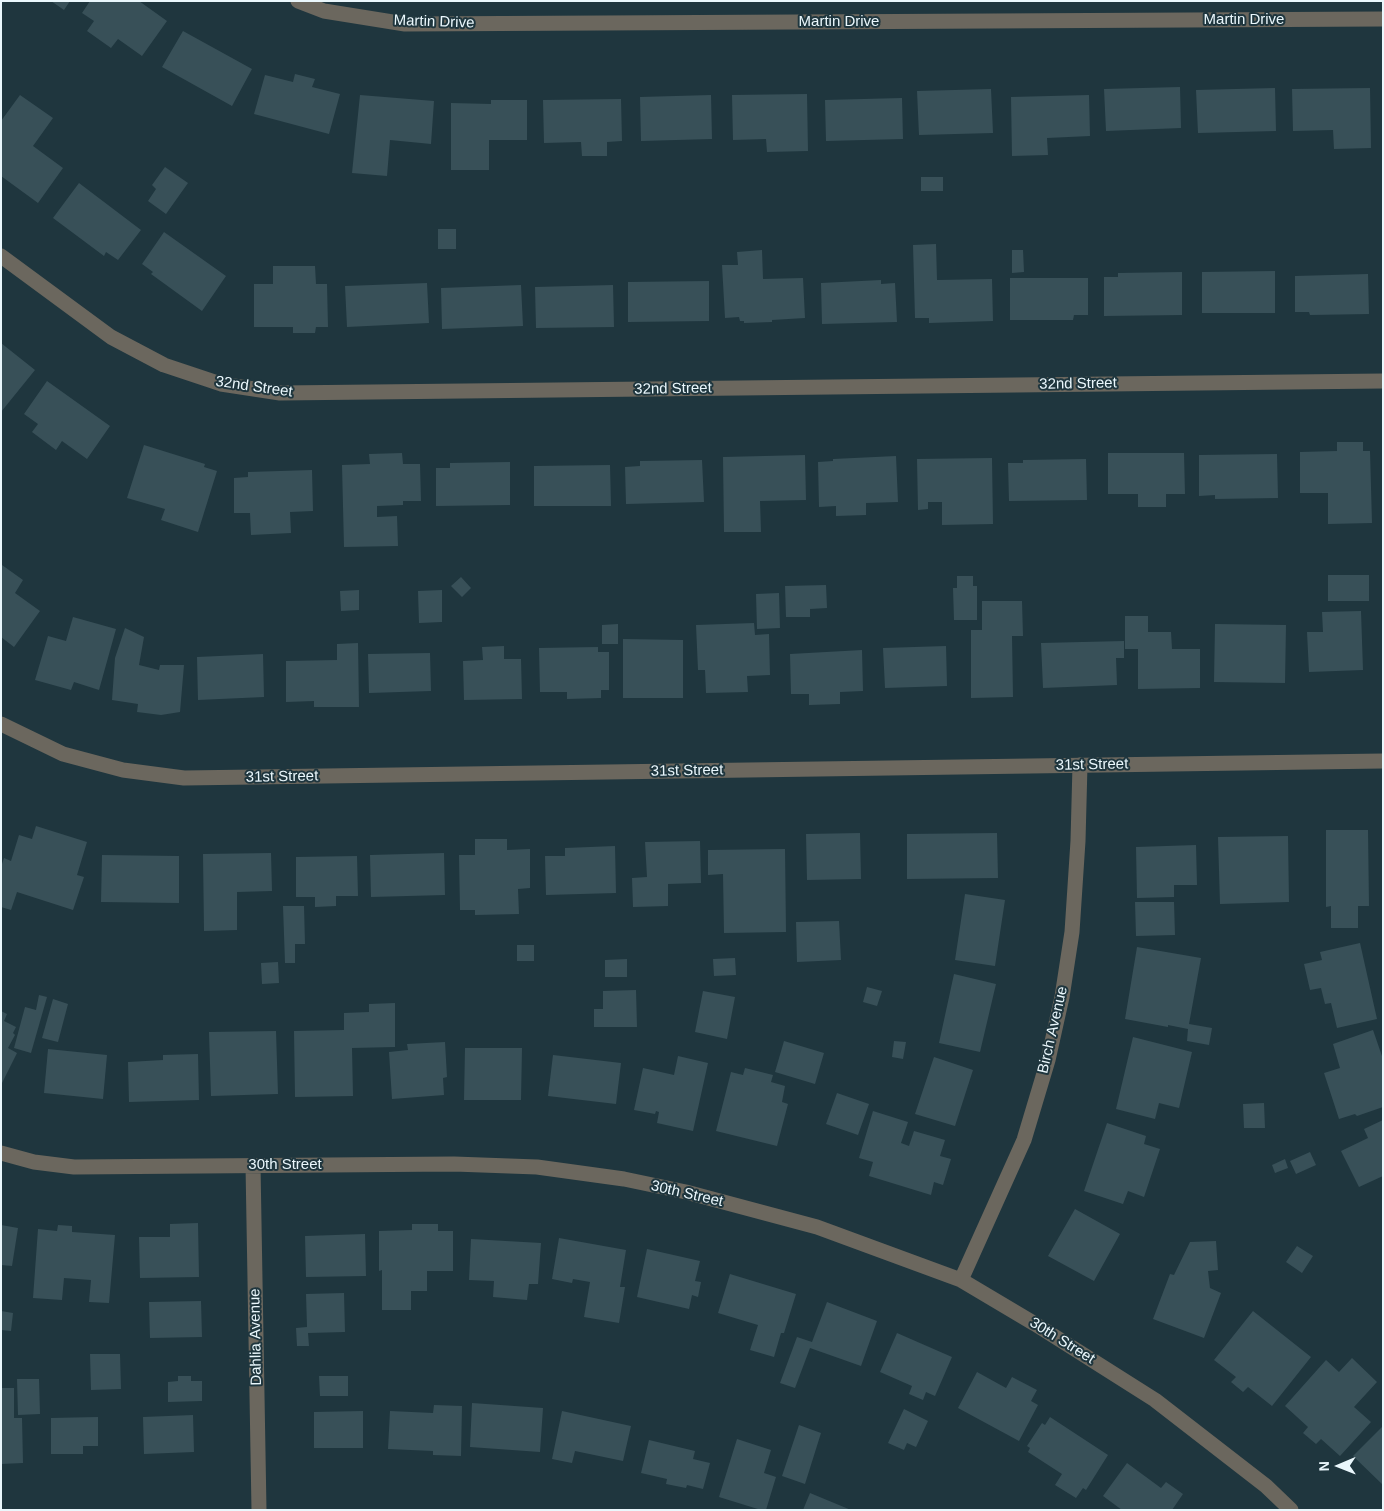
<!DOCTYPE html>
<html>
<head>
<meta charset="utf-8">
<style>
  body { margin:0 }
  #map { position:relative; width:1384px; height:1511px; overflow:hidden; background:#1f363e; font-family:Arial,sans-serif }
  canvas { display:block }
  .frame { position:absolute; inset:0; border:2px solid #eaf7fc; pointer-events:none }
  .north { position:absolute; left:1314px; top:1441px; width:50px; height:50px; -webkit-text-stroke:4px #1f363e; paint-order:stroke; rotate:269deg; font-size:14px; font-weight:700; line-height:20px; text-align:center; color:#eaf7fc }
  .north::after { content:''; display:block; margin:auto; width:18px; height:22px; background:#eaf7fc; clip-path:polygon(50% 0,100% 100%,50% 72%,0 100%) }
</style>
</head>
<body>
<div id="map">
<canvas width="1384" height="1511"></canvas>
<div class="frame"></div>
<div class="north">N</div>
</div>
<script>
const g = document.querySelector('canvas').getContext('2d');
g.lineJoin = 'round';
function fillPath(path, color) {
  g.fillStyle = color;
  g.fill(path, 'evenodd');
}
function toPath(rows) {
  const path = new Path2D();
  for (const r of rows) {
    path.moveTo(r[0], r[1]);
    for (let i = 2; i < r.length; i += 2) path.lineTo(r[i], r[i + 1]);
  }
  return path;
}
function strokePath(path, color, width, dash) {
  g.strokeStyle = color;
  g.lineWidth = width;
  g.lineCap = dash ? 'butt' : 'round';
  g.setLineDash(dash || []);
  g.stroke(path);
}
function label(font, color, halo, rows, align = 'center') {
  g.font = font + ' Arial,sans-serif';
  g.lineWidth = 4;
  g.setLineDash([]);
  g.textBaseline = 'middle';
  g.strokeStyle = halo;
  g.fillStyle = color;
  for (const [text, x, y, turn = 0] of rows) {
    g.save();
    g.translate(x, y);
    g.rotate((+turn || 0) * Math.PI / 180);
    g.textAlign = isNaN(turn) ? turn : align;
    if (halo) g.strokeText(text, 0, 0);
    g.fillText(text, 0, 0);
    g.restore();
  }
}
fillPath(toPath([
  [51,1,70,1,64,10],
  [90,1,139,1,167,21,142,56,118,39,111,48,87,31,94,21,82,13],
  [183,31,252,69,232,106,162,67],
  [295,74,315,79,312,87,340,94,329,134,254,114,265,75,293,82],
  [1180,87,1181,128,1106,131,1104,89],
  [1275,88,1276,131,1198,133,1196,90],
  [1370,88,1371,148,1334,149,1333,130,1293,131,1292,89],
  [991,89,993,133,919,135,917,91],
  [807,94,808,151,767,152,766,139,733,140,732,95],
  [20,95,53,118,33,146,63,168,38,203,1,176,1,121],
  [360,95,434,101,431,144,390,140,387,176,352,173],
  [711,95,712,139,641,141,640,97],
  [1089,95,1090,136,1047,138,1048,155,1012,156,1011,97],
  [902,98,903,139,826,141,825,100],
  [621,99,622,141,607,142,607,156,582,156,581,142,544,143,543,100],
  [491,100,527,100,527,140,489,140,489,170,451,170,451,103,491,104],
  [165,167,188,183,166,214,148,201,156,189,152,185],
  [921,177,943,177,943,191,921,191],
  [79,183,141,230,118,260,106,252,104,256,53,218],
  [438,229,456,229,456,249,438,249],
  [164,232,226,276,202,311,151,274,153,272,142,264],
  [936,244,937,280,992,279,993,321,929,323,929,318,915,318,913,245],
  [762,250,763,279,803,278,805,318,772,320,772,322,744,323,744,321,740,321,739,317,725,318,722,265,738,265,737,252],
  [1012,250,1023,250,1024,272,1012,273],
  [273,266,315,266,316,284,327,284,328,327,316,327,315,333,293,333,293,327,254,327,254,284,273,284],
  [1275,271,1275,313,1202,313,1202,272],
  [1182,272,1182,315,1104,316,1104,277,1118,277,1118,273],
  [1368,274,1369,314,1310,315,1309,312,1295,312,1295,276],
  [1010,278,1088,278,1088,315,1074,315,1073,320,1010,320],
  [881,280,881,284,895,283,897,322,822,324,821,283],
  [709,281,709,321,628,322,628,282],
  [427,283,429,323,347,327,345,286],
  [521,285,523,326,442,329,441,288],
  [613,285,614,327,536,328,535,287],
  [1,343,35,370,1,412],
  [47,381,110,426,87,459,62,441,56,450,32,432,38,424,24,414],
  [1337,442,1363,442,1363,451,1370,451,1372,523,1328,524,1328,493,1300,493,1300,452,1337,451],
  [144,445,205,464,204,467,217,471,198,532,161,520,165,509,127,498],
  [402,453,403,464,420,464,421,501,403,501,403,505,377,506,377,517,397,516,398,546,344,547,342,465,370,464,369,454],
  [1108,453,1184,453,1185,494,1166,494,1166,507,1138,507,1138,494,1108,494],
  [1277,454,1278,498,1215,499,1215,495,1199,496,1199,455],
  [805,455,806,500,760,501,761,532,724,532,723,457],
  [896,456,898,502,866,503,866,515,836,516,836,506,819,507,818,462,833,461,833,459],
  [992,458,993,524,942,525,942,502,928,502,928,509,918,510,917,459],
  [1086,459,1087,500,1009,501,1008,463,1023,463,1023,460],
  [702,460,704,502,626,504,625,467,640,466,640,461],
  [510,462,510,505,436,506,436,468,450,468,450,463],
  [610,465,611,506,534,506,534,466],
  [312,470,313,511,290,512,291,533,251,535,250,513,234,513,234,478,248,477,248,472],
  [2,565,23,580,15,593,40,611,14,647,1,637],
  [1328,575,1369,575,1369,601,1328,601],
  [957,576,973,576,973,586,977,586,977,620,954,620,953,588,957,588],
  [461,577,471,588,462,597,451,586],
  [826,585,827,608,810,609,810,617,786,617,785,586],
  [359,590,359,610,341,611,340,591],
  [442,590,442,622,419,623,418,591],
  [779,593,780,628,757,629,756,594],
  [982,601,1022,601,1023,636,1012,636,1013,697,971,698,971,630,982,630],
  [1361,611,1363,670,1309,672,1307,632,1323,632,1322,612],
  [1125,616,1148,616,1148,632,1171,632,1172,649,1200,649,1200,688,1138,689,1138,649,1125,649],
  [73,617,116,629,99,690,74,682,71,690,35,680,48,636,66,641],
  [754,623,755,635,769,634,770,675,747,676,748,692,706,693,705,670,698,670,696,625],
  [618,624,618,644,602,644,602,625],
  [1215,624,1286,625,1285,683,1214,682],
  [125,628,144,637,139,665,159,670,160,665,184,665,180,712,161,715,137,712,138,704,112,700,115,658],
  [623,639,683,640,683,698,623,698],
  [1124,641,1124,658,1116,658,1117,685,1043,688,1041,643],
  [358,643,359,707,314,707,314,701,286,702,286,661,337,660,337,644],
  [504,646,504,659,521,659,522,699,464,700,463,661,483,660,482,647],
  [946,646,947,686,885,688,883,648],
  [598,647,598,652,609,652,609,690,601,690,601,698,567,699,567,692,540,692,539,648],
  [862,650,863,691,840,692,840,704,809,705,809,694,791,694,790,654],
  [430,653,431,691,369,693,368,654],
  [263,654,264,697,198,700,197,657],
  [36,826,87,842,77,875,84,877,73,910,17,892,11,910,1,907,1,867,4,858,11,861,19,835,32,839],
  [1326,830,1368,830,1369,906,1358,906,1358,928,1331,928,1331,906,1326,907],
  [860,833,861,879,807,880,806,834],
  [997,833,998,878,907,879,907,834],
  [1288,836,1289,902,1220,904,1218,837],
  [475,839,507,839,507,850,530,849,530,888,518,889,519,914,475,915,475,910,460,910,459,855,475,855],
  [700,841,701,883,668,884,668,906,633,907,632,878,647,877,645,842],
  [1196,845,1197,885,1174,885,1174,897,1137,898,1136,847],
  [615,846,616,893,546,895,545,856,565,856,565,848],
  [785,849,786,932,724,933,723,874,708,875,708,850],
  [271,853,272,891,237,892,237,930,204,931,203,854],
  [444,853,445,895,371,897,370,855],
  [102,855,179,856,179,903,101,902],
  [357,856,358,896,336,896,336,906,315,907,315,897,296,897,296,857],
  [965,894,1005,900,995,966,955,960],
  [1135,902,1174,902,1175,935,1136,936],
  [283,906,304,906,305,944,295,944,295,963,285,963],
  [839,921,841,960,797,962,796,922],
  [1360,943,1377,1019,1337,1028,1331,1003,1325,1004,1321,988,1310,990,1304,964,1322,960,1320,952],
  [517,945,534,945,534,961,517,961],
  [1137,947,1201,958,1189,1024,1212,1028,1209,1045,1187,1041,1188,1029,1168,1025,1168,1027,1125,1019],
  [735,958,736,975,714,976,713,959],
  [627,959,627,977,605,977,605,960],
  [278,962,279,983,262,984,261,963],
  [954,974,996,984,980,1052,939,1043],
  [867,987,882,991,877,1006,863,1002],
  [636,990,637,1027,594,1027,594,1009,603,1009,603,991],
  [703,991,735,997,727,1039,695,1032],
  [39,995,47,997,31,1053,14,1048,25,1007,36,1010],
  [53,999,68,1004,58,1042,42,1038],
  [395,1003,395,1047,352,1048,353,1096,295,1097,294,1031,344,1030,344,1013,369,1012,369,1004],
  [1,1011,7,1014,4,1021,16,1027,13,1033,15,1035,8,1048,17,1053,1,1085],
  [1373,1030,1383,1059,1383,1107,1357,1116,1355,1114,1339,1119,1324,1073,1340,1068,1333,1044],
  [276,1031,278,1094,211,1096,209,1032],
  [1133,1037,1192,1052,1179,1108,1159,1103,1155,1119,1116,1109],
  [784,1041,824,1053,815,1084,775,1072],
  [894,1041,906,1042,903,1059,892,1057],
  [445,1042,447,1077,443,1078,444,1095,392,1099,389,1052,408,1050,407,1044],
  [465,1048,522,1048,521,1100,464,1100],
  [48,1049,107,1055,103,1099,44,1093],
  [198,1054,199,1100,129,1102,128,1062,163,1060,163,1055],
  [553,1055,621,1063,616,1104,548,1096],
  [678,1056,708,1063,693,1131,657,1123,659,1112,656,1111,655,1114,634,1110,643,1068,674,1075],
  [934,1057,973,1070,955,1126,915,1114],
  [745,1068,773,1075,771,1082,785,1086,782,1102,788,1104,777,1146,716,1131,731,1072,743,1075],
  [837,1093,869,1104,858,1135,826,1124],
  [1264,1103,1265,1128,1244,1128,1243,1104],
  [873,1111,908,1122,901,1143,909,1146,914,1131,945,1140,940,1156,951,1159,943,1185,934,1182,931,1195,869,1176,873,1162,859,1158],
  [1383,1120,1383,1176,1359,1187,1341,1151,1368,1138,1364,1129],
  [1107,1123,1146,1136,1144,1144,1160,1149,1144,1197,1128,1191,1123,1204,1084,1191],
  [1310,1152,1316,1165,1296,1174,1290,1161],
  [1285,1159,1288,1168,1275,1173,1272,1165],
  [1075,1209,1120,1234,1094,1281,1048,1256],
  [198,1223,199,1277,140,1278,139,1237,170,1237,170,1224],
  [412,1224,438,1224,438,1231,453,1231,453,1271,427,1271,427,1291,411,1291,411,1310,382,1310,382,1270,379,1271,379,1231,412,1230],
  [1,1225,18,1228,12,1266,1,1265],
  [58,1225,72,1226,72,1232,115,1235,109,1303,89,1302,91,1280,64,1278,62,1300,33,1298,38,1229,57,1231],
  [365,1234,366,1276,306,1277,305,1236],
  [559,1238,626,1250,620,1287,625,1287,619,1323,584,1317,590,1282,573,1279,572,1283,552,1279],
  [471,1239,541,1243,538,1284,529,1284,527,1300,493,1297,494,1281,469,1280],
  [1216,1241,1218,1270,1208,1271,1210,1288,1221,1293,1204,1338,1153,1319,1170,1274,1174,1275,1190,1242],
  [1297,1246,1313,1256,1302,1273,1286,1262],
  [647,1249,700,1261,695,1281,701,1282,698,1297,692,1295,689,1309,637,1297],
  [730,1274,796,1294,784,1333,781,1333,774,1357,750,1350,758,1325,718,1313],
  [344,1293,345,1332,308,1333,309,1346,297,1346,296,1328,307,1327,306,1294],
  [201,1301,202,1337,150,1338,149,1302],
  [827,1302,877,1321,861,1366,810,1348,795,1388,780,1383,797,1337,812,1342],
  [1,1311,13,1313,11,1331,1,1330],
  [1253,1311,1311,1357,1272,1406,1248,1387,1243,1392,1231,1382,1236,1377,1214,1360],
  [897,1333,952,1357,935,1396,926,1392,923,1400,909,1394,912,1386,880,1372],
  [90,1354,120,1354,121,1389,91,1390],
  [1352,1358,1377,1382,1354,1407,1371,1422,1340,1456,1321,1439,1316,1444,1303,1433,1308,1427,1285,1406,1326,1360,1339,1372],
  [977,1372,1006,1388,1012,1377,1037,1390,1031,1401,1038,1405,1019,1441,958,1408],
  [178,1376,191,1376,191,1381,202,1381,202,1401,168,1402,168,1382,178,1381],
  [319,1376,348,1376,348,1396,320,1396],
  [17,1379,39,1379,40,1414,18,1415],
  [1,1388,14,1388,14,1418,22,1418,23,1463,1,1464],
  [472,1403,543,1408,540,1452,470,1447],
  [434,1405,462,1406,461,1456,433,1455,433,1451,388,1449,390,1411,433,1413],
  [904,1409,928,1421,916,1447,907,1443,904,1450,888,1443],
  [363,1411,363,1448,314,1448,314,1412],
  [562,1411,631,1426,623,1461,575,1451,572,1463,552,1459],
  [193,1415,194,1452,144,1454,143,1417],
  [98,1417,98,1446,83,1446,83,1454,51,1454,51,1418],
  [1050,1417,1108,1455,1086,1490,1083,1488,1076,1498,1055,1485,1062,1474,1028,1452,1030,1448,1027,1446,1042,1423,1045,1425],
  [799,1425,821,1433,805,1484,782,1476],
  [1383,1426,1383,1485,1353,1456],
  [737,1439,771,1450,764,1473,776,1477,766,1510,761,1510,719,1497],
  [649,1440,695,1451,693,1459,710,1463,703,1489,687,1485,686,1488,666,1484,667,1479,641,1473],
  [1127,1463,1161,1488,1166,1482,1183,1494,1172,1510,1122,1510,1103,1496],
  [810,1493,851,1510,803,1510]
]), '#385058');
strokePath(toPath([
  [298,1,324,11,405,24,1383,19],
  [1,256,111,337,164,365,221,384,280,393,1383,381],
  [1,724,63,754,123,770,184,778,1383,761],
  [1,1153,34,1162,74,1167,454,1164,537,1167,624,1179,686,1192,817,1227,961,1280,1035,1324,1155,1400,1266,1486,1291,1510],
  [253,1165,259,1510],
  [961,1280,1024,1140,1048,1060,1062,997,1072,932,1078,841,1080,765]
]), '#6b675e', 15);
label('15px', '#eaf7fc', '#1f363e', [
  ["Martin Drive",1244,20],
  ["Martin Drive",434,22,2],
  ["Martin Drive",839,22],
  ["32nd Street",1078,384,-1],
  ["32nd Street",254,387,8],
  ["32nd Street",673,389,-1],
  ["31st Street",1092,765,-1],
  ["31st Street",687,771,-1],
  ["31st Street",282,777,-1],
  ["Birch Avenue",1053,1030,-77],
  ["30th Street",285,1165],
  ["30th Street",687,1194,13],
  ["Dahlia Avenue",256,1337,-91],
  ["30th Street",1062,1341,32]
]);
</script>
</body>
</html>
